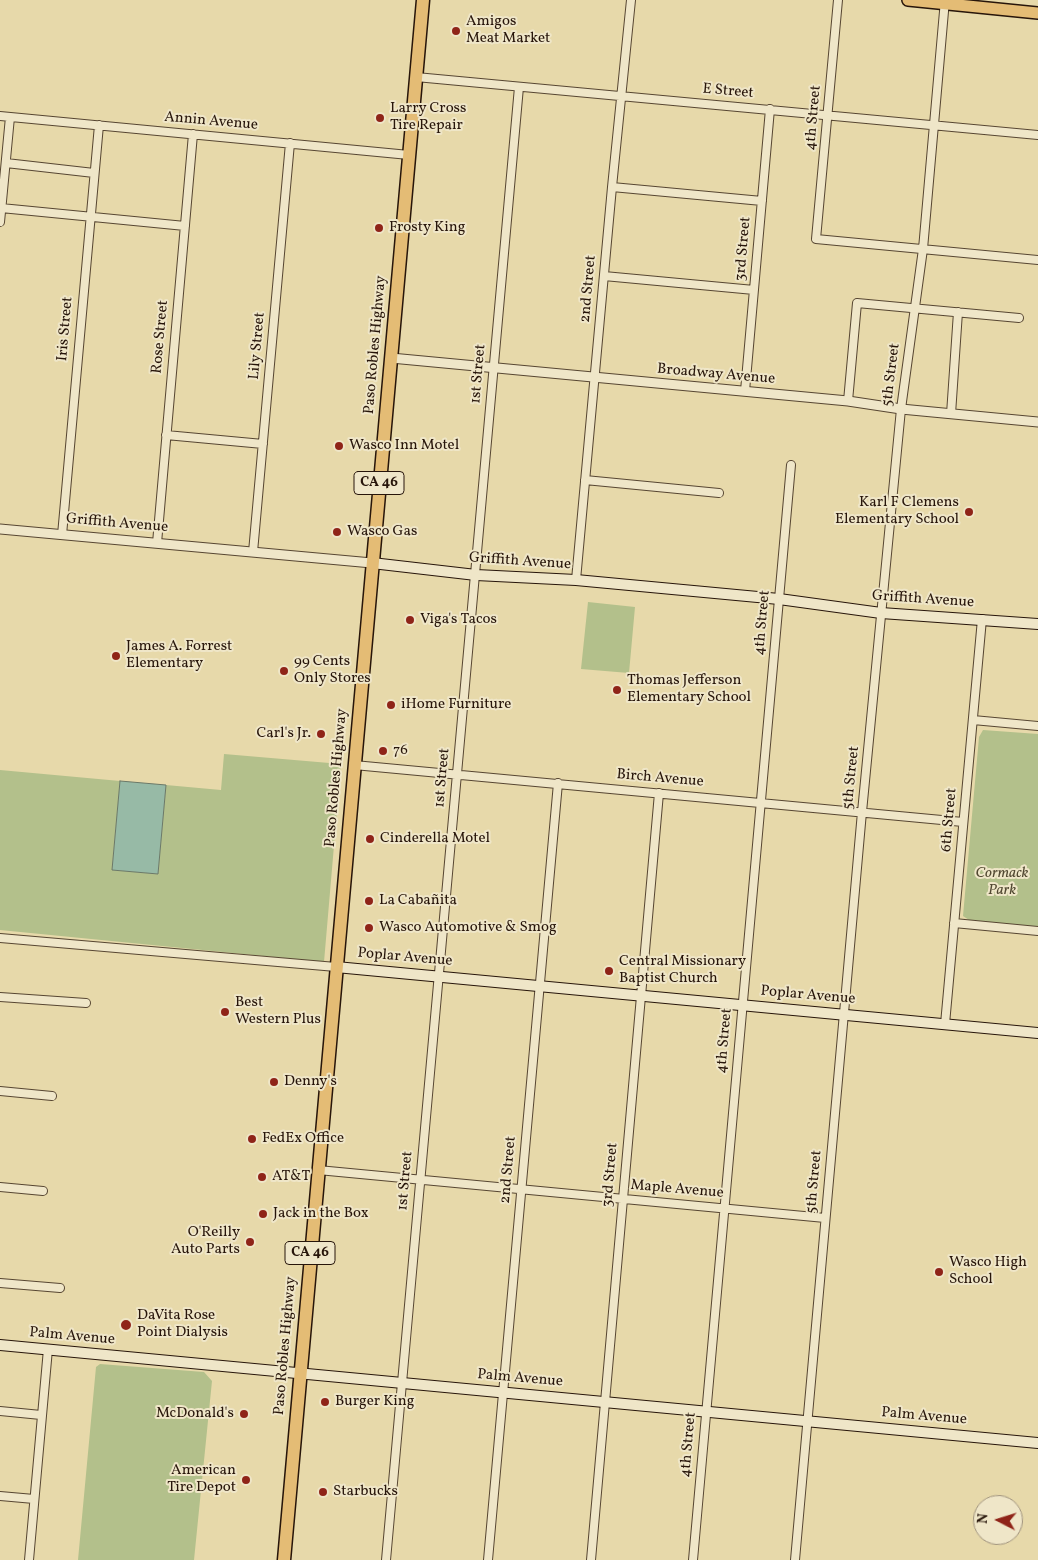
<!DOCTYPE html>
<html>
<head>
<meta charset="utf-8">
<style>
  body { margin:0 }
  #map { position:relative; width:1038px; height:1560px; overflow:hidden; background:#e7d9aa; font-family:Vollkorn,serif }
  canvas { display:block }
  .north { position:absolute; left:973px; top:1495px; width:50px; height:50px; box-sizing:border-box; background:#efe6c8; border:1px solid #9f927c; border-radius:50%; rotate:275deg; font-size:14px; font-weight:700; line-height:20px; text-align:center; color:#27150a }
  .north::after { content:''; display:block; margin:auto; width:18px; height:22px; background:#8f2418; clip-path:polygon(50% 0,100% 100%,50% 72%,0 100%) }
</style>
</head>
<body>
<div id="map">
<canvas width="1038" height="1560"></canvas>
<div class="north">N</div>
</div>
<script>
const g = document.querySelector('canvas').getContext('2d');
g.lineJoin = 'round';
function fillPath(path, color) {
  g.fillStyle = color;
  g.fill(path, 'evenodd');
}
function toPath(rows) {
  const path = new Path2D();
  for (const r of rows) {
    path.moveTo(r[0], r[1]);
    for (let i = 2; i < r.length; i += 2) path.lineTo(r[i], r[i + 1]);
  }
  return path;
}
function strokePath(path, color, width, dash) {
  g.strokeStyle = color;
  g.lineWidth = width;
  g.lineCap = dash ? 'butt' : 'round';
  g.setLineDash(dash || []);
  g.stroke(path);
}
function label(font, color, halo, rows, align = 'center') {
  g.font = font + ' Vollkorn,serif';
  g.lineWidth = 4;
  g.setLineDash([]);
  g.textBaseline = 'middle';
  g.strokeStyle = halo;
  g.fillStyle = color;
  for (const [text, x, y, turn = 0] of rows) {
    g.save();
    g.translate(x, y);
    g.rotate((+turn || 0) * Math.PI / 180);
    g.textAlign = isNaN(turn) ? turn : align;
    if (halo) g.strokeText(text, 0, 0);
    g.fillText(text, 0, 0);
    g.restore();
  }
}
fillPath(toPath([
  [588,602,635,607,629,673,581,669],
  [983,730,1038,734,1038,927,969,920,963,916,979,737],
  [224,754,341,764,324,962,0,930,0,770,120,781,112,870,158,874,166,785,221,790],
  [100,1364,204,1372,212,1381,194,1560,78,1560,96,1367]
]), '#b3c08b');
const water = toPath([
  [120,781,166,785,158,874,112,870,120,781]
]);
fillPath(water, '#97baa6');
strokePath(water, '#6a7868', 1);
const minor = toPath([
  [838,0,816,239,1038,260],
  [416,77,1038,135],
  [0,116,409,155],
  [6,163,94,173],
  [612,187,762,201],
  [1,208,185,226],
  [0,222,10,117],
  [604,276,754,290],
  [745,391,770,109],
  [848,401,857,303,1019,318],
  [951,414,958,312],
  [166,435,263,444],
  [585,480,719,493],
  [62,535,99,125],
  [157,543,193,134],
  [253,552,290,143],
  [576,580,612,187,631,0],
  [973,720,1038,726],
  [354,765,963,822],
  [954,923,1038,931],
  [0,938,336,967],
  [0,997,86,1003],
  [945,1024,982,619],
  [0,1091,52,1096],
  [318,1170,825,1218],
  [0,1187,43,1191],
  [0,1283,60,1288],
  [0,1411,41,1415],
  [0,1496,34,1499],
  [29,1560,48,1349],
  [386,1560,519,87],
  [488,1560,558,783],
  [591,1560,659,793],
  [693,1560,791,465],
  [795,1560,862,812,901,409,923,249,945,0]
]);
const tertiary = toPath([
  [391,358,848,401,901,409,1038,422],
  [0,529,372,563]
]);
const secondary = toPath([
  [372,563,476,575,576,580,779,599,881,613,1038,624],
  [336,967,1038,1033],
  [0,1345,1038,1443]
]);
const primary = toPath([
  [908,0,1038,13]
]);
const trunk = toPath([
  [284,1560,423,0]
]);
strokePath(minor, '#574632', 10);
strokePath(tertiary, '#574632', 11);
strokePath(secondary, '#27150a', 12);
strokePath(primary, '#27150a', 14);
strokePath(trunk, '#27150a', 15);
strokePath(minor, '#efe6c8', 8);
strokePath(tertiary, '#efe6c8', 9);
strokePath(secondary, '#efe6c8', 10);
strokePath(primary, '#e4bc75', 11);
strokePath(trunk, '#e4bc75', 12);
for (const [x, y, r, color] of [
  [456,31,5,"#8f2418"],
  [380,118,5,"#8f2418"],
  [379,228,5,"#8f2418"],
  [339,446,5,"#8f2418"],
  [969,512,5,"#8f2418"],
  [337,532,5,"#8f2418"],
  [410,620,5,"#8f2418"],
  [116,656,5,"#8f2418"],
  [284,671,5,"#8f2418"],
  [617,690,5,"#8f2418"],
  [391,705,5,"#8f2418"],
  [321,734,5,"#8f2418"],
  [383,751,5,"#8f2418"],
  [370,839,5,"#8f2418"],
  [369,901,5,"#8f2418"],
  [369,928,5,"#8f2418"],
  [609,971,5,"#8f2418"],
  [225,1012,5,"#8f2418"],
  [274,1082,5,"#8f2418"],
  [252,1139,5,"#8f2418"],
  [262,1177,5,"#8f2418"],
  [263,1214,5,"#8f2418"],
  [250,1242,5,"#8f2418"],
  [939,1272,5,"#8f2418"],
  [126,1325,6,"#8f2418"],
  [325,1402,5,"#8f2418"],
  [244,1414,5,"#8f2418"],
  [246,1480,5,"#8f2418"],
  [323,1492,5,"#8f2418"]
]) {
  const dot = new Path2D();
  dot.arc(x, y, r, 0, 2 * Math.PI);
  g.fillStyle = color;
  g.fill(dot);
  strokePath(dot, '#efe6c8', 2);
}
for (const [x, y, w] of [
  [379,483,50],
  [310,1253,50]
]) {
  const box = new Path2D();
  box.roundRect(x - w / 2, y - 11.5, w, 23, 4);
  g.fillStyle = '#efe6c8';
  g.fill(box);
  strokePath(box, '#27150a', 1);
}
label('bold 14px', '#27150a', null, [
  ["CA 46",379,483],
  ["CA 46",310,1253]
]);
label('15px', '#27150a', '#efe6c8', [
  ["Amigos",466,22],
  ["Meat Market",466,39],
  ["Larry Cross",390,109],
  ["Tire Repair",390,126],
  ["Frosty King",389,228],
  ["Wasco Inn Motel",349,446],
  ["Karl F Clemens",959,503,"right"],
  ["Elementary School",959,520,"right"],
  ["Wasco Gas",347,532],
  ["Viga's Tacos",420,620],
  ["James A. Forrest",126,647],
  ["Elementary",126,664],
  ["99 Cents",294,662],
  ["Only Stores",294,679],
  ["Thomas Jefferson",627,681],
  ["Elementary School",627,698],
  ["iHome Furniture",401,705],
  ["Carl's Jr.",311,734,"right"],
  ["76",393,751],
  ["Cinderella Motel",380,839],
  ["La Cabañita",379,901],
  ["Wasco Automotive & Smog",379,928],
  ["Central Missionary",619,962],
  ["Baptist Church",619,979],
  ["Best",235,1003],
  ["Western Plus",235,1020],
  ["Denny's",284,1082],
  ["FedEx Office",262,1139],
  ["AT&T",272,1177],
  ["Jack in the Box",273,1214],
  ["O'Reilly",240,1233,"right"],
  ["Auto Parts",240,1250,"right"],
  ["Wasco High",949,1263],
  ["School",949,1280],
  ["DaVita Rose",137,1316],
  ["Point Dialysis",137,1333],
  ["Burger King",335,1402],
  ["McDonald's",234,1414,"right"],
  ["American",236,1471,"right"],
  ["Tire Depot",236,1488,"right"],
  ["Starbucks",333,1492]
], 'left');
label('15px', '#27150a', '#efe6c8', [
  ["E Street",728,92,5],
  ["4th Street",814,118,-85],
  ["Annin Avenue",211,122,5],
  ["3rd Street",744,249,-85],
  ["2nd Street",589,289,-85],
  ["Iris Street",66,329,-85],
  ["Rose Street",161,337,-85],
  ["Paso Robles Highway",376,345,-85],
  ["Lily Street",258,346,-85],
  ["1st Street",479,374,-85],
  ["Broadway Avenue",716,375,5],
  ["5th Street",892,375,-83],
  ["Griffith Avenue",117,524,5],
  ["Griffith Avenue",520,562,4],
  ["Griffith Avenue",923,600,4],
  ["4th Street",763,623,-85],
  ["Paso Robles Highway",337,778,-85],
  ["1st Street",443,778,-85],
  ["5th Street",852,778,-84],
  ["Birch Avenue",660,779,5],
  ["6th Street",950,820,-85],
  ["Poplar Avenue",405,958,5],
  ["Poplar Avenue",808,996,5],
  ["4th Street",725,1041,-85],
  ["2nd Street",509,1170,-85],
  ["3rd Street",611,1175,-85],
  ["1st Street",406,1181,-85],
  ["5th Street",815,1182,-85],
  ["Maple Avenue",677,1190,5],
  ["Palm Avenue",72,1337,5],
  ["Paso Robles Highway",286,1346,-85],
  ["Palm Avenue",520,1379,5],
  ["Palm Avenue",924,1417,5],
  ["4th Street",689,1445,-85]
]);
label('italic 15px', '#514831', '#efe6c8', [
  ["Cormack",1002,874],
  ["Park",1002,891]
]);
</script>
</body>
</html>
